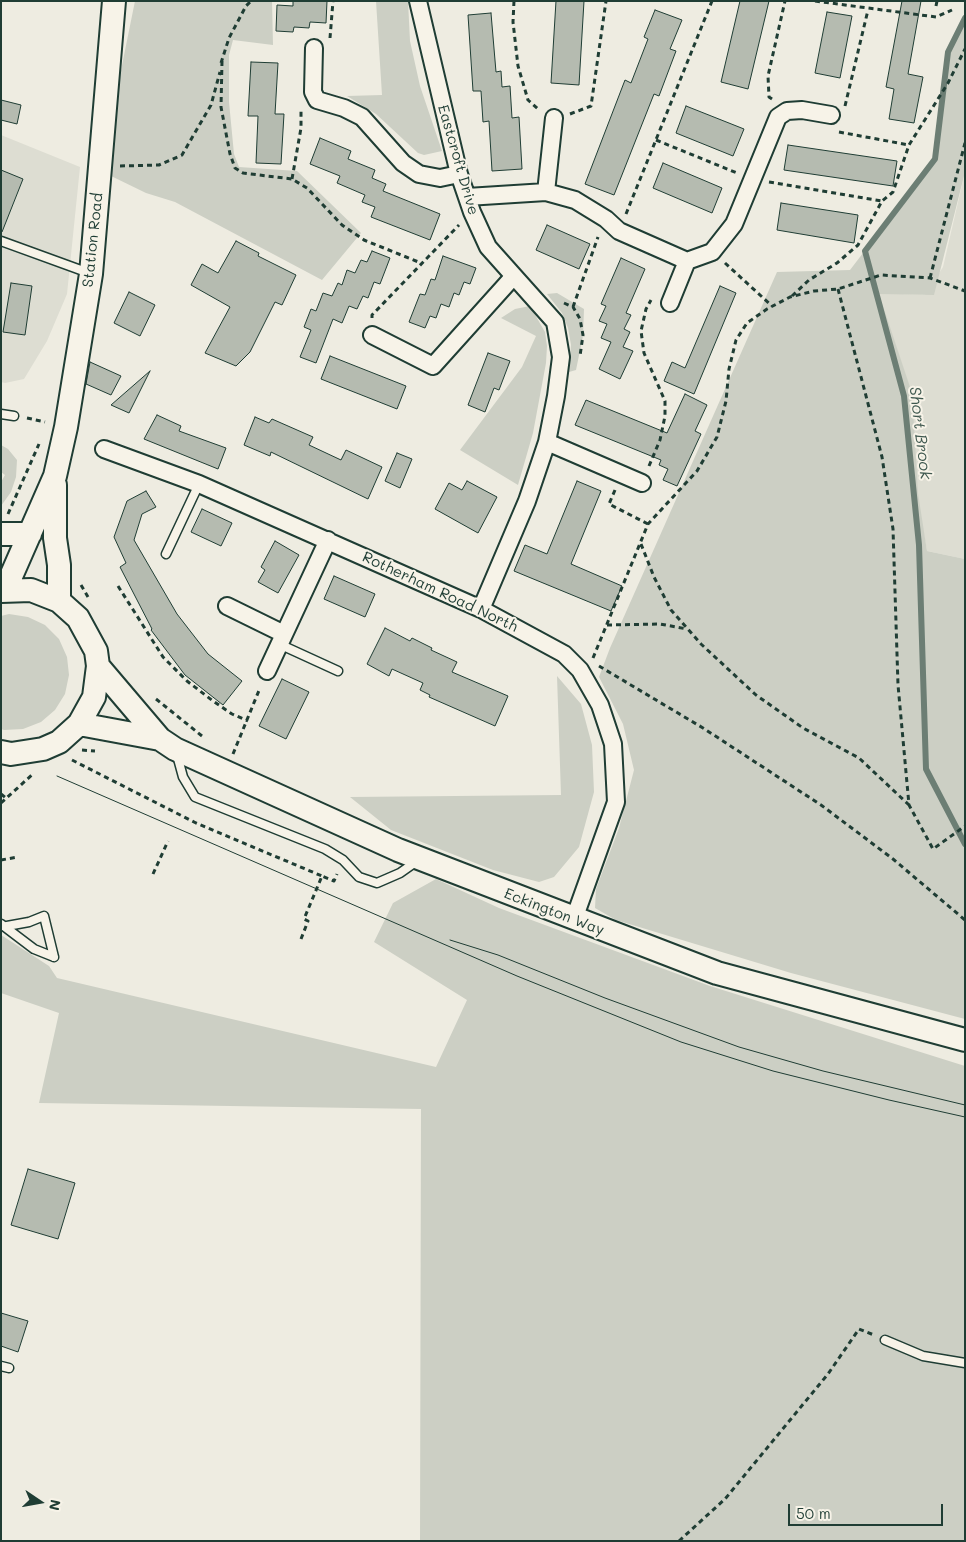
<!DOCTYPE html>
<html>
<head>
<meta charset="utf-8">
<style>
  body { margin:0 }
  #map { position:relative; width:966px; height:1542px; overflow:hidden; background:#eeece1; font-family:Mali,sans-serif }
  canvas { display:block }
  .frame { position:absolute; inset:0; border:2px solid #1f3d34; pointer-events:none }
  .north { position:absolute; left:15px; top:1477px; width:50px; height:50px; -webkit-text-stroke:4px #f7f3e8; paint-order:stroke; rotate:102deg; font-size:14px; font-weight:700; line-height:20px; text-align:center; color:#1f3d34 }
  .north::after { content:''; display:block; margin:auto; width:18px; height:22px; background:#1f3d34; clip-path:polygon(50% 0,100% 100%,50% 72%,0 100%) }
  .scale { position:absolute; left:788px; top:1504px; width:155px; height:22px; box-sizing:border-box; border:2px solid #1f3d34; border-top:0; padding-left:6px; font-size:15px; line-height:18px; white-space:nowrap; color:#1f3d34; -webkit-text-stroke:4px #f7f3e8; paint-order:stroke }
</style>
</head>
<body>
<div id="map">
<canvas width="966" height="1542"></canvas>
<div class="frame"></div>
<div class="north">N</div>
<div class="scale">50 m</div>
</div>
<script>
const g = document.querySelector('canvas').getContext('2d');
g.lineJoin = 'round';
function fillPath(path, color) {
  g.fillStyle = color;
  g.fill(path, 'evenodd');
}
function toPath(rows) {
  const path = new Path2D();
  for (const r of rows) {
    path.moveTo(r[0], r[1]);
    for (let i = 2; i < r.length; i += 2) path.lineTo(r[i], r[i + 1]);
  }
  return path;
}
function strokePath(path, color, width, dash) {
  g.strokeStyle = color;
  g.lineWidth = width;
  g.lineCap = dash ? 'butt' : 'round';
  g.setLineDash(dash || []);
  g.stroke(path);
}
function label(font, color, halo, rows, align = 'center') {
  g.font = font + ' Mali,sans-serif';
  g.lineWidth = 4;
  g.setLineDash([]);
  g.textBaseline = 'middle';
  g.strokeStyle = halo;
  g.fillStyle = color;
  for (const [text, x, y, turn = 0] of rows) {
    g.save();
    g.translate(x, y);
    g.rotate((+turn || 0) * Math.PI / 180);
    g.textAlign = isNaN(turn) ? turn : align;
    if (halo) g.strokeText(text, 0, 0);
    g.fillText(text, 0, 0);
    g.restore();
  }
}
fillPath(toPath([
  [1,135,80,167,67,294,47,341,24,379,5,383,1,382],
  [965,172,965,559,927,551,879,293,925,295,943,267]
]), '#ddddd2');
fillPath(toPath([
  [135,1,272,1,273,45,233,40,229,55,229,102,234,154,239,167,297,171,361,233,322,280,175,202,146,193,109,175,118,85],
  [376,1,408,1,410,41,420,86,442,151,424,155,418,153,376,114,347,96,382,95],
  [965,18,965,172,934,295,879,294,912,393,918,493,927,551,965,559,965,1019,791,973,616,920,595,908,596,889,619,828,634,770,623,724,599,677,610,648,777,272,850,270,935,159,948,52],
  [557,293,584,309,583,336,576,370,569,372,571,345,568,328,562,313,547,294],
  [530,306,545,332,547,346,546,363,533,433,518,485,460,450,522,367,536,336,501,318,515,309],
  [1,445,8,449,17,460,16,477,11,492,1,506,1,482,5,475,1,472],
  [9,614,28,617,45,625,59,639,67,657,69,675,65,694,55,710,41,722,23,729,4,730,1,729,1,616],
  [557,676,581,704,592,745,594,792,579,847,554,877,539,882,493,870,391,830,350,797,561,795],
  [436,879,499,908,710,986,965,1066,965,1541,420,1541,421,1109,39,1103,59,1013,1,993,1,935,49,966,57,978,436,1067,467,1000,374,942,393,903]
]), '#cccfc4');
strokePath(toPath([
  [965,18,948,52,935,159,865,251,904,396,919,545,926,769,965,844]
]), '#6c7e74', 6);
const building = toPath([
  [293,1,327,1,326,23,310,22,309,28,294,27,293,32,276,31,277,5,293,6,293,1],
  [556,1,584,1,579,85,551,83,556,1],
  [740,1,769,1,748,89,721,82,740,1],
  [902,1,921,1,908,74,923,77,914,123,889,119,894,89,886,87,902,1],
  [655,10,682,20,670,49,676,51,659,96,654,94,614,195,585,184,625,80,631,83,648,39,644,37,655,10],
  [827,12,852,16,840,78,815,73,827,12],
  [491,13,496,72,501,71,502,87,510,86,512,118,519,117,522,169,492,171,489,121,483,122,481,91,473,91,468,15,491,13],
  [251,62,278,63,275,114,284,114,281,164,256,163,258,116,248,116,251,62],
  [1,100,21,105,17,124,1,120,1,100],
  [686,106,744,129,733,156,676,133,686,106],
  [320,138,351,151,348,159,375,170,372,178,386,184,383,191,440,214,430,240,371,217,375,207,362,202,365,195,337,183,340,176,310,164,320,138],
  [788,145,897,161,893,186,784,170,788,145],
  [663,163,722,188,712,213,653,188,663,163],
  [1,170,23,179,2,232,1,232,1,170],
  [781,203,858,215,854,243,777,230,781,203],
  [547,225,590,244,579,269,536,250,547,225],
  [236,241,259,253,258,256,296,275,282,305,275,302,250,352,236,366,205,353,230,307,191,285,202,264,218,273,236,241],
  [372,251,390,258,380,284,374,282,368,298,363,296,357,309,349,306,342,323,333,319,316,363,300,357,311,330,304,327,311,309,316,311,323,293,332,296,338,283,342,285,347,270,355,273,361,260,367,262,372,251],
  [443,256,476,268,470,284,464,282,459,295,454,293,449,307,441,304,436,318,430,316,425,328,409,322,420,294,425,295,431,279,435,280,443,256],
  [621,258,645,269,626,313,631,315,624,329,630,332,623,347,633,351,620,379,599,369,611,342,601,338,607,324,599,321,606,306,601,304,621,258],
  [11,283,32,286,25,335,3,332,11,283],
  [720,286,736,293,694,394,664,381,672,362,685,368,720,286],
  [129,292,155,305,140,336,114,323,129,292],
  [488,353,510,361,499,390,494,388,485,412,468,405,488,353],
  [330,356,406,386,397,409,321,379,330,356],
  [90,362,121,376,111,395,86,384,90,362],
  [150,371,129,413,111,405,150,371],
  [685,394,707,405,695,431,701,434,677,486,663,480,668,469,659,465,661,460,575,425,586,400,667,433,685,394],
  [157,415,181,426,179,431,226,448,218,469,144,439,157,415],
  [255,417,269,423,272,419,313,437,309,445,341,460,346,450,382,467,368,499,271,452,270,456,244,445,255,417],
  [397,453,412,459,400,488,385,481,397,453],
  [467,481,497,497,478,533,435,509,449,483,462,490,467,481],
  [577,481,601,491,571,564,622,586,611,611,514,571,525,545,547,554,577,481],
  [146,491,156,507,142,514,134,540,177,614,208,654,242,681,223,705,185,675,151,630,152,629,120,567,126,563,114,537,127,501,146,491],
  [202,509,232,523,221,546,191,532,202,509],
  [275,541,299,555,278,593,258,582,265,570,261,567,275,541],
  [334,576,375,594,365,617,324,599,334,576],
  [385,628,410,641,412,638,432,648,431,650,457,662,452,672,508,696,495,726,429,697,430,695,420,690,423,683,392,669,389,676,367,664,385,628],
  [282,679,309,692,286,739,259,726,282,679],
  [28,1169,75,1183,58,1239,11,1225,28,1169],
  [1,1313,28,1321,18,1352,1,1346,1,1313]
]);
fillPath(building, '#b5bbb0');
strokePath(building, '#1f3d34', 1);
const lane = toPath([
  [1,241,89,273],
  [1,414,14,416],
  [166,554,199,484],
  [279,644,338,671],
  [177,755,183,777,195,797,325,849,343,860,359,877,377,883,400,873,417,861],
  [1,924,34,949,54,957],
  [7,926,29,922,44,916,54,957],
  [885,1340,923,1356,965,1363],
  [1,1366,9,1368]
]);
const street = toPath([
  [418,1,459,174,472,212,488,247,555,322,561,357,556,396,547,442,527,501,481,609],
  [314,48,313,92,317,100,344,108,362,117,403,163,419,174,440,178,459,174],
  [546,192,554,118],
  [467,197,546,192,575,200,606,219,619,231,687,261],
  [687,261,712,252,734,224,778,117,787,111,802,110,831,115],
  [670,303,687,261],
  [372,335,433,366,513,277],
  [547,442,642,483],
  [104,449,199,484,481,609,564,654,580,670,600,705,613,744,616,802,574,919],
  [227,606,284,634],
  [267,671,328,540]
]);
const secondary = toPath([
  [55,485,55,538,59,565,59,601],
  [1,534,30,534],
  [5,590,55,476,66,427,91,274,114,1],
  [1,591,31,590,59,601,78,618,96,651,98,666,94,697,79,724,59,742,43,749,11,754,1,752],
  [98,666,160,739,175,749,398,850,717,973,965,1040],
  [79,724,160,739]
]);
strokePath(lane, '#1f3d34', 11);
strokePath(street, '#1f3d34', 20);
strokePath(secondary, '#1f3d34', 26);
strokePath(toPath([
  [514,1,513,22,518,66,528,100,538,109],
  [815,1,936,17,952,10],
  [936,6,937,1],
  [330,38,333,1],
  [222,61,221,107,230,154,235,168,243,173,292,179,307,188,342,225,364,240,421,263],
  [221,63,229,38,246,6,251,1],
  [772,99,769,97,768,76,785,1],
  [845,106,868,10],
  [570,114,591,106,606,1],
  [839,132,909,145],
  [656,140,737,173],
  [120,166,159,165,182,155,211,105,220,72],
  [292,179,301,128,301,108],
  [769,182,882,201],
  [626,214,712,1],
  [725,263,772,306],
  [930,278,965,143],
  [838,289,882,457,893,529,898,685,909,805,933,849,965,826],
  [792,296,809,280,837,263,858,245,882,201,893,192,909,145,948,83,965,49],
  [564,303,573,307,580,319,583,335,580,356],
  [573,307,598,237],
  [372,318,372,315,459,225],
  [27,418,45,422],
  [649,466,660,440,665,416,665,401,644,353,641,331,646,309,651,300],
  [615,490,609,504,648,524],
  [8,514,39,444],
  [641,544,654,577,671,610,701,644,756,695,803,728,859,758,909,805],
  [81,585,88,597],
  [118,586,163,657,187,681,213,701,232,714,248,721],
  [607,625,660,624,687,629],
  [593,658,648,524,697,471,717,437,726,401,729,369,736,340,747,323,767,309,790,297,814,291,838,289,881,275,930,278,965,291],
  [599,666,703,728,821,805,893,859,965,920],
  [156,699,202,736],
  [82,750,95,751],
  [233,754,260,688],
  [72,760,196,823,322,876],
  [1,794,6,798],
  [1,803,34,773],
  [1,860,18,857],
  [153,874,168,841],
  [301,939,308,921,304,919,322,876,334,881,337,874],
  [679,1541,725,1499,828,1374,859,1329,874,1335]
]), '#1f3d34', 3, [5, 4]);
strokePath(lane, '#f7f3e8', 8);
strokePath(street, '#f7f3e8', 16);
strokePath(secondary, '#f7f3e8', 22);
strokePath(toPath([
  [57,776,517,976,681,1042,773,1071,889,1100,965,1117],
  [450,940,498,955,605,998,739,1047,823,1071,965,1105]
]), '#1f3d34', 1);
label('15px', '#1f3d34', '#f7f3e8', [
  ["Eastcroft Drive",458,160,74],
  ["Station Road",93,240,-84],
  ["Rotherham Road North",440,592,25],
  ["Eckington Way",554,912,21]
]);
label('italic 16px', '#3f584f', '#f7f3e8', [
  ["Short Brook",920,433,83]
]);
</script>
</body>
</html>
